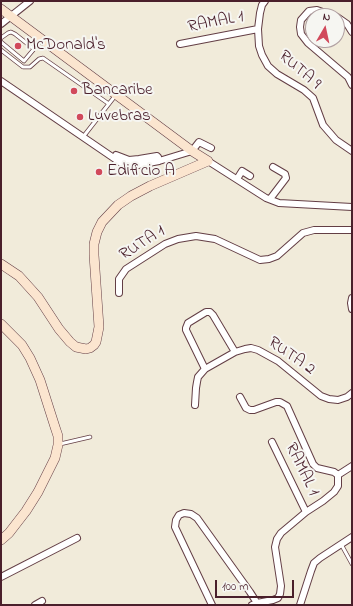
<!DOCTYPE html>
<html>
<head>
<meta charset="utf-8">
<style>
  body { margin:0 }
  #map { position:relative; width:353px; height:606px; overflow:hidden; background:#f1ebda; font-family:"Indie Flower",sans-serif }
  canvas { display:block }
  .frame { position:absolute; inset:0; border:2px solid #4a1f2b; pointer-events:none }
  .north { position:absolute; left:305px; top:8px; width:40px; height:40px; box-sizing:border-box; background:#f6f6f2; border:1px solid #b1a0a2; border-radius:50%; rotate:9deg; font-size:11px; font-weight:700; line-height:16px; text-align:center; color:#4a1f2b }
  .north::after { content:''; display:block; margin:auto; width:14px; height:18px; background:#d1495b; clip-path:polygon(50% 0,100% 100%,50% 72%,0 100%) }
  .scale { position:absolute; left:215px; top:580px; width:79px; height:18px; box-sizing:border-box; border:2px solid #4a1f2b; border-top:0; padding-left:5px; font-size:12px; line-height:14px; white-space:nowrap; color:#4a1f2b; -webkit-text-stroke:3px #f6f6f2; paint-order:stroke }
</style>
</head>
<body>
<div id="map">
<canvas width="353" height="606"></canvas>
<div class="frame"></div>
<div class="north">N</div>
<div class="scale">100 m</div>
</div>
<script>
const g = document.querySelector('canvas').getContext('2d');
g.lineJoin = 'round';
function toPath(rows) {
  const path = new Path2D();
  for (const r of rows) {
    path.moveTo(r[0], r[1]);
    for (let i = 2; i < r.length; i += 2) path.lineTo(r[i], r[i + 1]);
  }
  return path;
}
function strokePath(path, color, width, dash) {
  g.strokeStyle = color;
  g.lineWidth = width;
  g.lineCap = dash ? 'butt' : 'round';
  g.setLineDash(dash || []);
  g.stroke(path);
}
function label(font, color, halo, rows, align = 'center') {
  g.font = font + ' "Indie Flower",sans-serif';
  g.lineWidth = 4;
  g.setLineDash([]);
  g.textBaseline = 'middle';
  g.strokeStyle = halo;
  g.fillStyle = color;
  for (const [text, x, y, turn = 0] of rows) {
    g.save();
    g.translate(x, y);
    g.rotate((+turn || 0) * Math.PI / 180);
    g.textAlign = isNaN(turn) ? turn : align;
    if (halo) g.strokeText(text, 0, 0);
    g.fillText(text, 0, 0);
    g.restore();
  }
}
const lane = toPath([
  [1,38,8,33,11,32,15,34,34,49,24,61,1,42],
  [1,50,23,67,30,67,39,59,43,58,109,104],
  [83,137,115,96],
  [60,444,90,437],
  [341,544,352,564]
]);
const street = toPath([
  [265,1,262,5,260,13,258,29,259,46,262,55,268,66,277,74,304,90,313,98,323,125,336,140,352,151],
  [334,16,317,10,309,11,301,20,300,27,301,34,308,43,348,77,352,85],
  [337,17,347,24,352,32],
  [1,24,30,1],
  [180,44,258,29],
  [1,81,121,163,129,165,138,165,159,161,192,151,199,142,211,148],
  [116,155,129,160,139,159,157,156,158,157,159,161],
  [208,161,266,198,279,203,352,207],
  [237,179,242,171,250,176],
  [270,199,286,178,285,174,273,167],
  [119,293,119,279,126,269,165,244,178,239,196,236,215,239,260,260,269,259,277,256,303,233,314,230,352,230],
  [352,298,351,303,352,309],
  [205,369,186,330,186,328,188,323,206,312,210,312,213,315,235,352],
  [240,397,246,408,250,410,254,410,276,402,280,402,287,406,313,464,317,468,334,472,338,475],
  [195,405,196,388,197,382,198,377,205,369,235,352,245,349,251,348,258,350,278,361,321,396,329,399,338,400,347,397,352,393],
  [272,442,306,512],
  [1,577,77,538],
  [35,605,42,601],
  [212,605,175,527,176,520,179,515,184,513,191,514,197,518,250,592,257,603],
  [252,605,257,603,273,600,278,598,280,594,281,586,275,547,277,539,281,533,306,512,323,501,334,492,338,486,338,475,352,466],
  [300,605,311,571,314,563,320,558,352,537]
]);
const secondary = toPath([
  [1,9,192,151,208,161],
  [1,264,19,276,38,297,59,329,70,342,76,347,86,349,90,348,94,345,96,342,99,327,94,255,94,244,97,232,102,222,118,205,131,196,150,186,208,161],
  [1,324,22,345,30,358,40,380,55,427,58,436,58,445,55,458,38,492,26,511,9,533,1,540]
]);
strokePath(lane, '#633e45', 4.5);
strokePath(street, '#633e45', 8);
strokePath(secondary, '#633e45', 10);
strokePath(lane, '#fff', 3);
strokePath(street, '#fff', 6);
strokePath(secondary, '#fbe5cf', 9);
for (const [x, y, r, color] of [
  [18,46,4,"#d1495b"],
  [74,91,4,"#d1495b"],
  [80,117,4,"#d1495b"],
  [99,172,4,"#d1495b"]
]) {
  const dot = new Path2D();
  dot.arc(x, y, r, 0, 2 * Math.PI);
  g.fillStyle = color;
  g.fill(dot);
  strokePath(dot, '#f6f6f2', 1.5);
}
label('17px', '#4a1f2b', '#f6f6f2', [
  ["RAMAL 1",216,23,-11],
  ["RUTA 9",299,71,41],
  ["RUTA 1",143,244,-32],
  ["RUTA 2",291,357,35],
  ["RAMAL 1",301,470,64]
]);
label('17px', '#4a1f2b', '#f6f6f2', [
  ["McDonald's",26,46],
  ["Bancaribe",82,91],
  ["Luvebras",88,117],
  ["Edificio A",107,172]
], 'left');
</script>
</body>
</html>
